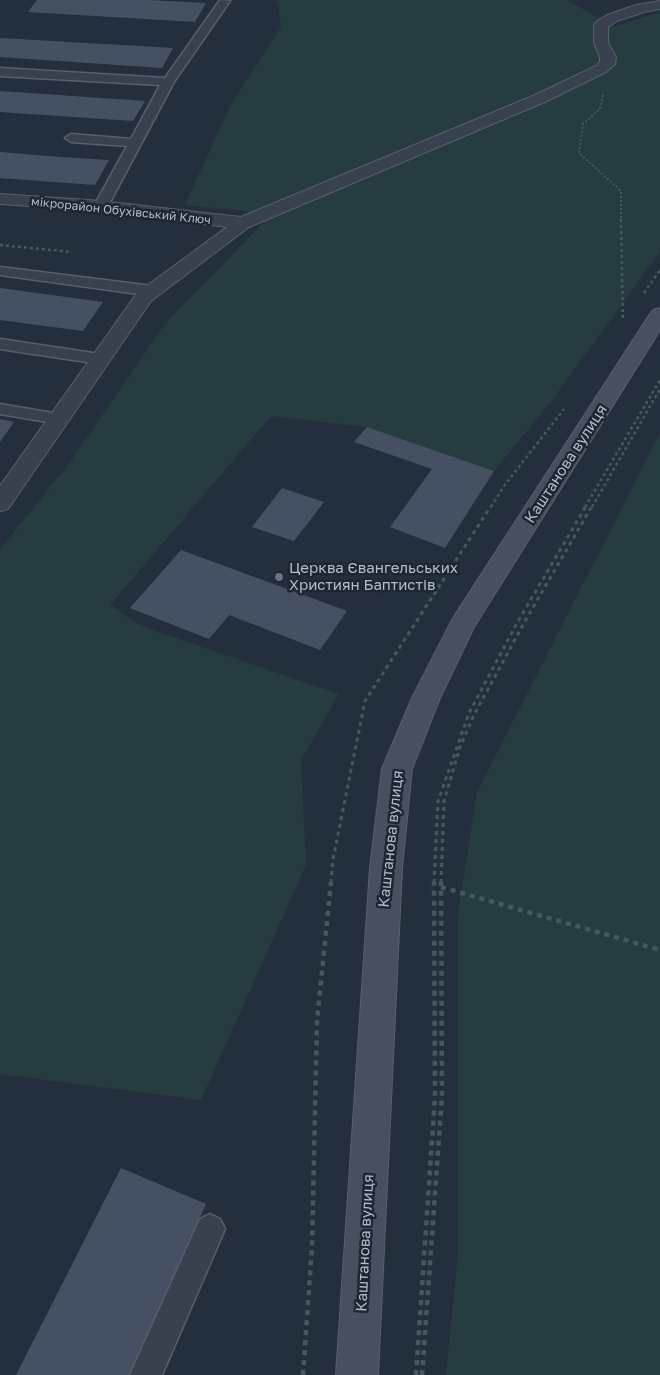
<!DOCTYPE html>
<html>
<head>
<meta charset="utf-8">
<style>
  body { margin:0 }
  canvas { display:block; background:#242f3e }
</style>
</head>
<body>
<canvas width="660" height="1375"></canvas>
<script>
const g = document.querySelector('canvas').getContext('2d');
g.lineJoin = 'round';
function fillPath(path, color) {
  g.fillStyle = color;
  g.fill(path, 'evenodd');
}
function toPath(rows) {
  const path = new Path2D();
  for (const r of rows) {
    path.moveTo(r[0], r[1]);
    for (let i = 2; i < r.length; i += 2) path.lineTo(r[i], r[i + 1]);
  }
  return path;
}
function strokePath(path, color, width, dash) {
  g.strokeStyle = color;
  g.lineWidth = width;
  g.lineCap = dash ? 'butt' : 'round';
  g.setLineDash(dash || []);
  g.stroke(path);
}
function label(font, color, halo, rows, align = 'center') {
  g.font = font + ' "Golos Text",sans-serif';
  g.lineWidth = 5;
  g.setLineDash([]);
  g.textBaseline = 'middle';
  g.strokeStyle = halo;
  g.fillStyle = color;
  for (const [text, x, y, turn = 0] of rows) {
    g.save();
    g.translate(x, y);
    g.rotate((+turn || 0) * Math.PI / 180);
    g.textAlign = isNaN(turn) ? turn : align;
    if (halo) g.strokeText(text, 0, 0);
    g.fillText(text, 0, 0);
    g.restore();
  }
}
fillPath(toPath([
  [273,0,567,0,614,27,660,12,660,252,550,403,494,471,367,427,271,416,110,605,141,626,339,694,301,760,306,865,201,1100,0,1074,0,549,68,465,165,324,272,214,185,205,230,106,281,27,278,2],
  [660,433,660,1375,446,1375,458,1252,458,914,477,792]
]), '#263c3f');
fillPath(toPath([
  [37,0,148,0,206,3,195,22,28,12],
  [0,38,173,48,162,68,0,57],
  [0,91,145,101,133,121,0,112],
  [0,152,60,157,109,160,95,185,0,178],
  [0,288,103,302,83,331,0,320],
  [0,419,14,422,0,442],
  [367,427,494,471,445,548,390,527,432,469,354,442],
  [282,488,324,502,294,541,252,527],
  [181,550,347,611,320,650,229,615,209,639,130,608],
  [121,1168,206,1204,129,1375,16,1375]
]), '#455162');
const service = toPath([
  [220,0,230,1,174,82,108,206,106,209,96,209,94,206,127,146,71,142,65,138,71,134,131,139,160,85,0,76,0,68,165,78,220,0],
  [0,267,153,286,158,288,161,291,158,294,153,296,0,275,0,267],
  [0,339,100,354,106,356,108,359,106,362,100,364,0,349,0,339],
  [0,404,59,414,65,415,68,419,65,423,59,424,0,414,0,404],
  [210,1214,220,1219,225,1229,162,1375,130,1375,200,1219,210,1214]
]);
const minor = toPath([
  [660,1,660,9,644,12,617,21,608,27,608,43,616,57,615,64,606,72,547,101,249,227,151,301,8,509,0,511,0,486,137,293,227,227,101,211,0,204,0,194,101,201,241,217,535,95,596,66,600,62,600,57,594,43,594,25,596,22,607,15,636,5,660,1]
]);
const secondary = toPath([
  [660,308,660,330,474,627,440,698,412,769,402,868,378,1375,336,1375,370,868,382,769,412,698,453,618,650,314,653,310,660,308]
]);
strokePath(service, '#565f6c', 3);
strokePath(minor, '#565f6c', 2);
strokePath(secondary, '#565f6c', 2);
strokePath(toPath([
  [603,95,600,109,583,124,579,153,621,191,621,220]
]), '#44595c', 2, [2, 2]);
strokePath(toPath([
  [621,219,623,321],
  [0,245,72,252],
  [644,293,660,270],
  [491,507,504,486,564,409],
  [585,507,660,380],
  [592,507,660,389]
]), '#44595c', 2.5, [3, 3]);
strokePath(toPath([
  [331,883,333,859,365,701,491,506],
  [434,883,438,801,469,713,517,623,586,506],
  [441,883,444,801,460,747,474,715,524,623,592,506]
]), '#44595c', 3, [4, 4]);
strokePath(toPath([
  [441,887,660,950],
  [303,1375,312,1247,317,1021,331,882],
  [416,1375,435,1097,434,882],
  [422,1375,442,1096,441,882]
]), '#44595c', 4.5, [5, 5]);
fillPath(service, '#38414e');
fillPath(minor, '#38414e');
fillPath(secondary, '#465061');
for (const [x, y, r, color] of [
  [279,577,5,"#6b7280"]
]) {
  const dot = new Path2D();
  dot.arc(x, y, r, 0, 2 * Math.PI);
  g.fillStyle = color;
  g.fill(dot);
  strokePath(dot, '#1d2633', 2);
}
label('12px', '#b4bcc9', '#1d2633', [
  ["мікрорайон Обухівський Ключ",121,211,6]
]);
label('15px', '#b4bcc9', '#1d2633', [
  ["Каштанова вулиця",566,464,-57],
  ["Каштанова вулиця",391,839,-84],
  ["Каштанова вулиця",365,1243,-87]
]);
label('15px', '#b4bcc9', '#1d2633', [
  ["Церква Євангельських",289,568],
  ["Християн Баптистів",289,585]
], 'left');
</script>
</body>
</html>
